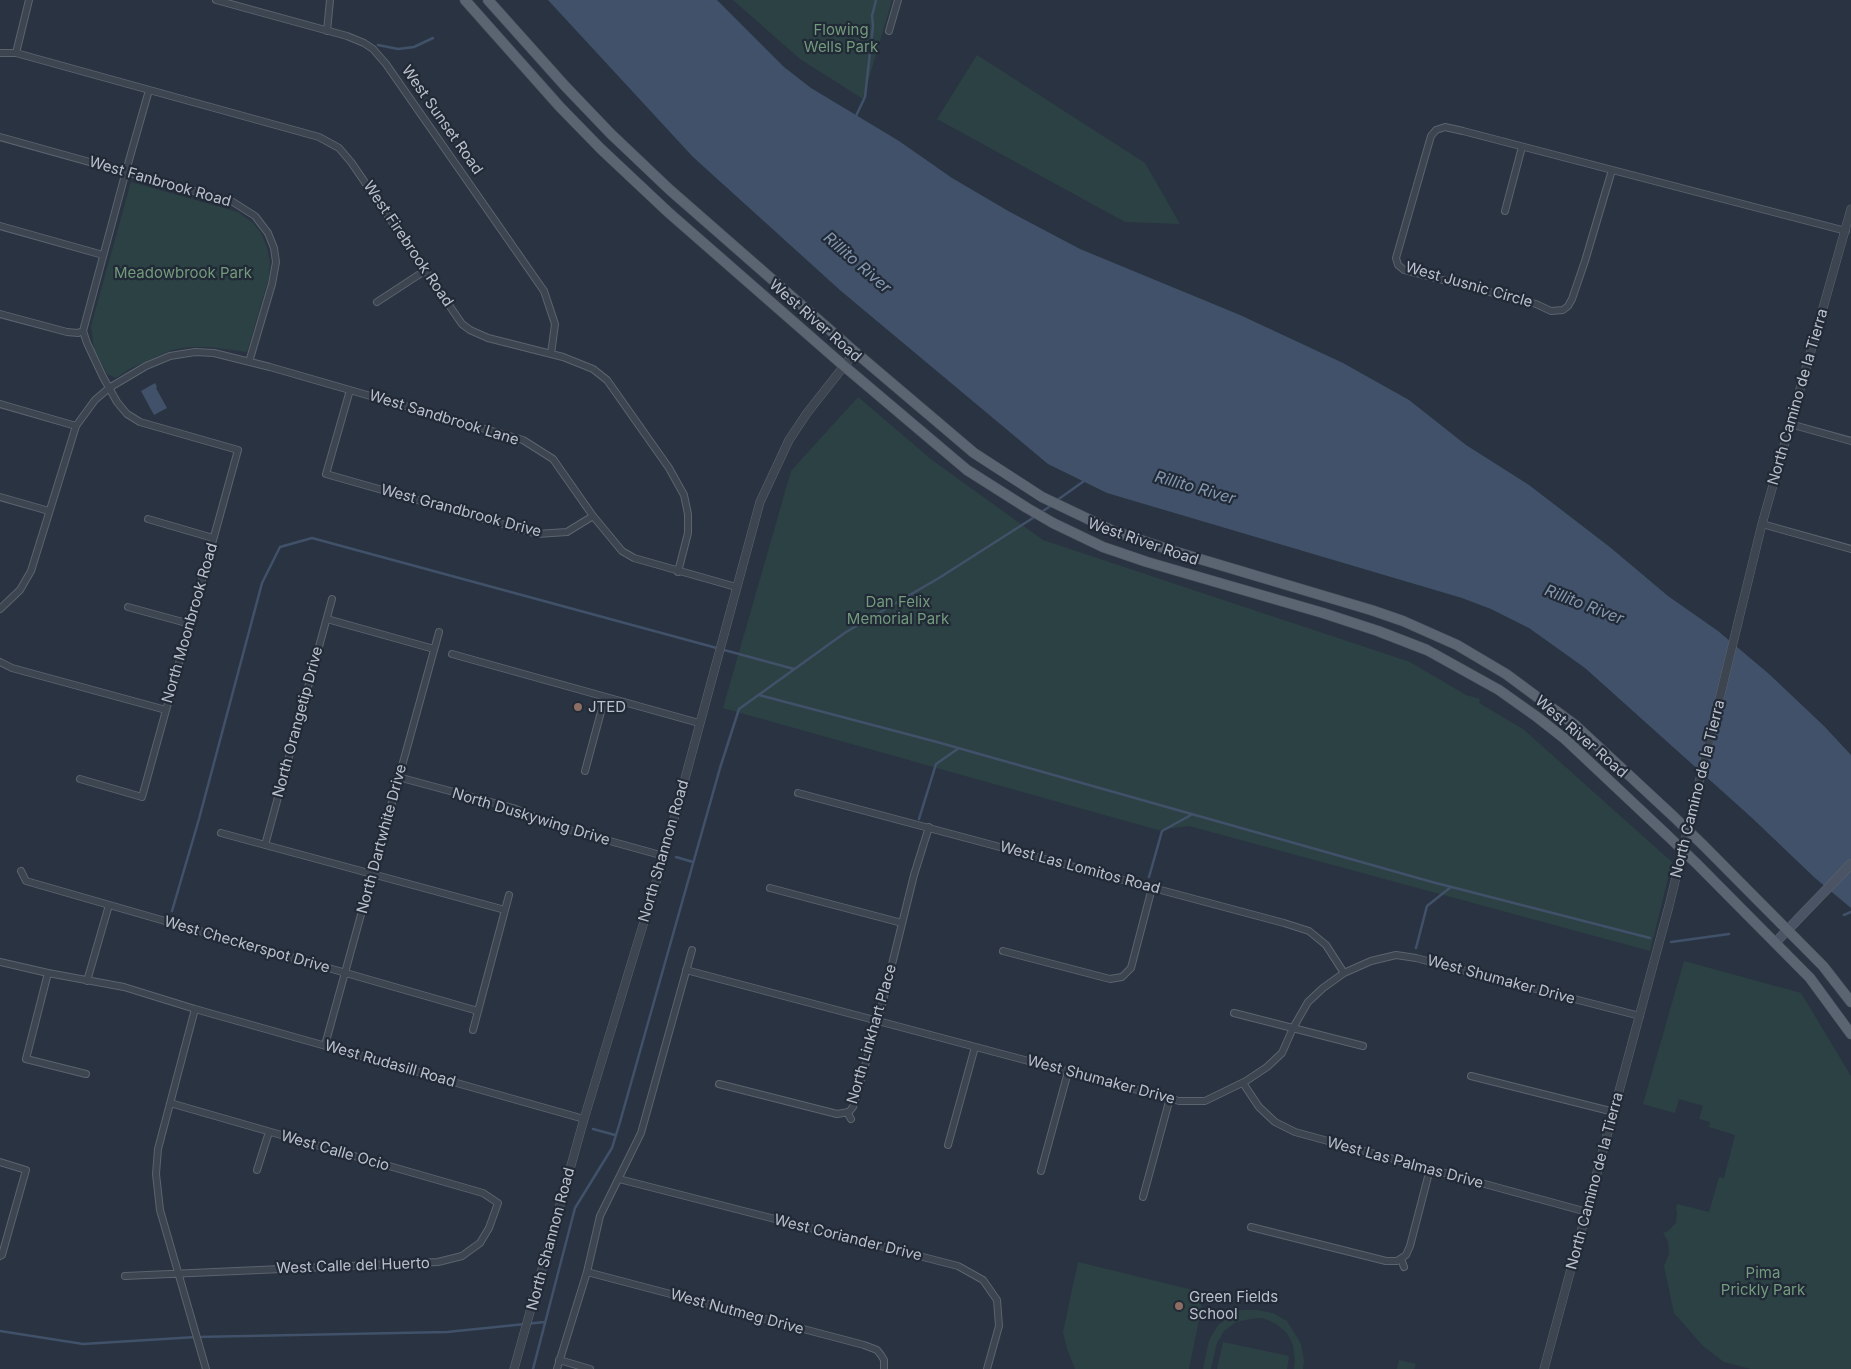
<!DOCTYPE html>
<html>
<head>
<meta charset="utf-8">
<style>
  body { margin:0 }
  canvas { display:block; background:#293341 }
</style>
</head>
<body>
<canvas width="1851" height="1369"></canvas>
<script>
const g = document.querySelector('canvas').getContext('2d');
g.lineJoin = 'round';
function fillPath(path, color) {
  g.fillStyle = color;
  g.fill(path, 'evenodd');
}
function toPath(rows) {
  const path = new Path2D();
  for (const r of rows) {
    path.moveTo(r[0], r[1]);
    for (let i = 2; i < r.length; i += 2) path.lineTo(r[i], r[i + 1]);
  }
  return path;
}
function strokePath(path, color, width, dash) {
  g.strokeStyle = color;
  g.lineWidth = width;
  g.lineCap = dash ? 'butt' : 'round';
  g.setLineDash(dash || []);
  g.stroke(path);
}
function label(font, color, halo, rows, align = 'center') {
  g.font = font + ' Inter,sans-serif';
  g.lineWidth = 4.5;
  g.setLineDash([]);
  g.textBaseline = 'middle';
  g.strokeStyle = halo;
  g.fillStyle = color;
  for (const [text, x, y, turn = 0] of rows) {
    g.save();
    g.translate(x, y);
    g.rotate((+turn || 0) * Math.PI / 180);
    g.textAlign = isNaN(turn) ? turn : align;
    if (halo) g.strokeText(text, 0, 0);
    g.fillText(text, 0, 0);
    g.restore();
  }
}
fillPath(toPath([
  [733,0,892,0,863,99,800,59],
  [977,55,1145,163,1180,224,1125,222,937,119],
  [131,182,238,212,253,223,261,233,267,247,270,262,269,277,247,352,210,347,189,347,172,350,131,368,116,378,107,374,94,349,91,326],
  [858,397,932,460,1043,540,1410,662,1466,695,1480,699,1479,703,1523,729,1672,862,1650,951,1189,826,1158,830,723,708,791,471],
  [1684,961,1801,993,1851,1076,1851,1369,1751,1369,1724,1362,1703,1346,1674,1313,1664,1266,1669,1254,1668,1241,1663,1233,1668,1231,1676,1223,1677,1212,1676,1208,1677,1204,1709,1212,1719,1177,1724,1178,1735,1135,1709,1127,1710,1122,1699,1119,1703,1106,1679,1099,1675,1113,1643,1104],
  [1078,1262,1193,1290,1202,1305,1189,1369,1075,1369,1067,1349,1063,1332],
  [1240,1310,1258,1310,1273,1313,1287,1321,1301,1344,1304,1361,1303,1369,1294,1369,1295,1362,1293,1345,1287,1333,1276,1324,1263,1318,1250,1319,1236,1322,1224,1331,1217,1343,1211,1369,1203,1369,1209,1340,1218,1325],
  [1223,1342,1289,1356,1287,1369,1217,1369],
  [1399,1360,1416,1364,1414,1369,1397,1369]
]), '#2c4143');
fillPath(toPath([
  [548,0,717,0,784,67,811,88,899,141,952,178,1010,212,1080,249,1240,315,1343,363,1409,400,1466,445,1529,485,1611,548,1668,596,1718,631,1769,674,1824,726,1851,755,1851,908,1815,878,1751,817,1585,668,1529,628,1491,609,1462,598,1107,493,1048,464,841,291,693,157],
  [155,383,157,387,156,388,167,408,154,415,141,391]
]), '#405169');
strokePath(toPath([
  [378,45,398,49,414,47,433,38],
  [855,118,865,97,873,26,872,16,876,0],
  [1056,501,1084,481],
  [1040,513,1052,505],
  [759,695,937,742,1432,882,1650,938],
  [919,819,936,764,959,748],
  [676,857,693,862],
  [1149,877,1162,831,1191,815],
  [172,911,199,819,262,583,280,547,312,538,794,669],
  [1844,915,1851,912],
  [1671,942,1729,934],
  [1416,948,1427,906,1451,887],
  [593,1129,615,1135],
  [0,1331,83,1344,196,1337,447,1332,545,1322],
  [533,1369,575,1208,612,1148,620,1122,720,768,739,709,846,632,939,578,1036,516]
]), '#405169', 2.5);
const minor = toPath([
  [216,0,347,36,364,43,373,49,386,64,544,291,555,324,551,354],
  [327,31,330,0],
  [889,31,898,0],
  [0,53,16,53,319,137,339,148,351,162,462,324,470,330,488,338,563,357,593,369,607,380,669,468,684,495,688,514,688,533,678,572],
  [16,53,29,0],
  [0,137,233,202,255,216,268,233,274,248,276,262,272,284,249,362],
  [1612,170,1585,261,1572,299,1568,306,1563,310,1551,311,1536,304,1404,270,1398,265,1396,258,1431,136,1436,130,1445,127,1463,131,1846,231],
  [1505,211,1522,147],
  [0,226,103,255],
  [377,302,426,270],
  [0,314,67,332,78,333,83,331],
  [350,390,326,474,537,534,567,532,593,516],
  [0,404,76,426],
  [1790,424,1851,441],
  [0,497,49,511],
  [148,519,213,538],
  [1762,524,1851,549],
  [128,607,190,624],
  [0,609,20,590,31,571,76,426,95,400,109,388,146,366,170,356,195,352,214,353,270,367,523,440,553,459,593,516,622,551,634,558,736,587],
  [327,619,434,649],
  [452,654,699,723],
  [0,662,12,668,166,710],
  [585,771,605,697],
  [398,777,513,808,559,827,664,856],
  [80,779,142,797,238,450,140,422,127,414,117,402,103,377,87,343,83,331,126,171,149,90],
  [798,793,1284,923,1309,931,1326,945,1344,973],
  [221,833,505,910],
  [265,845,332,599],
  [21,871,26,881,478,1011],
  [770,888,902,923],
  [1003,951,1110,979,1122,977,1131,968,1152,888],
  [0,962,48,973,124,987,195,1009,584,1119],
  [686,970,1179,1101,1205,1101,1246,1081,1267,1067,1282,1053,1293,1028,1308,1002,1323,988,1344,973,1371,961,1396,955,1416,958,1640,1016],
  [48,973,26,1059,86,1074],
  [87,981,109,905],
  [195,1009,158,1149,156,1174,160,1210,206,1369],
  [1234,1013,1363,1046],
  [473,1030,509,895],
  [325,1045,439,632],
  [1471,1076,1614,1112],
  [1243,1083,1259,1107,1275,1122,1295,1132,1587,1212],
  [719,1084,837,1114,849,1112,853,1107,878,1021,914,875,929,827],
  [847,1112,851,1119],
  [948,1145,975,1047],
  [0,1162,26,1170,2,1255,0,1256],
  [257,1170,269,1132],
  [1041,1171,1068,1072],
  [619,1179,958,1266,983,1280,997,1300,999,1326,987,1369],
  [1143,1197,1170,1098],
  [1251,1227,1386,1261,1397,1261,1406,1255,1410,1246,1430,1169],
  [1401,1259,1404,1267],
  [587,1272,864,1345,877,1350,881,1355,884,1360,884,1369],
  [125,1276,438,1262,462,1256,480,1243,489,1228,498,1203,483,1193,170,1103],
  [559,1360,590,1369],
  [557,1369,587,1272,600,1216,641,1133,692,950]
]);
const tertiary = toPath([
  [514,1369,584,1119,664,856,760,502,789,440,807,413,855,352],
  [1544,1369,1669,906,1762,524,1851,209]
]);
const secondary = toPath([
  [1775,943,1851,864]
]);
const primary = toPath([
  [465,0,560,107,601,149,668,212,844,366,967,470,1027,508,1053,523,1103,547,1147,562,1323,613,1378,631,1427,650,1499,690,1537,717,1565,739,1668,836],
  [488,0,565,86,610,133,670,190,855,352,974,453,1042,497,1111,530,1173,551,1371,610,1403,621,1457,645,1506,674,1575,725,1673,816],
  [1703,845,1823,966,1851,1002],
  [1697,864,1810,978,1851,1034]
]);
strokePath(minor, '#5b636e', 8);
strokePath(tertiary, '#5b636e', 9);
strokePath(secondary, '#5b636e', 10);
strokePath(primary, '#464e5a', 11);
strokePath(minor, '#3d4551', 6);
strokePath(tertiary, '#3d4551', 8);
strokePath(secondary, '#4b5464', 9);
strokePath(primary, '#5b6471', 10);
const primaryBridge = toPath([
  [1673,816,1703,845],
  [1668,836,1697,864]
]);
strokePath(primaryBridge, '#464e5a', 11, []);
strokePath(primaryBridge, '#5b6471', 10);
for (const [x, y, r, color] of [
  [578,707,5,"#8d6e63"],
  [1179,1306,5,"#8d6e63"]
]) {
  const dot = new Path2D();
  dot.arc(x, y, r, 0, 2 * Math.PI);
  g.fillStyle = color;
  g.fill(dot);
  strokePath(dot, '#212a36', 2);
}
label('15px', '#739a7c', '#212a36', [
  ["Flowing",841,30],
  ["Wells Park",841,47],
  ["Meadowbrook Park",183,273],
  ["Dan Felix",898,602],
  ["Memorial Park",898,619],
  ["Pima",1763,1273],
  ["Prickly Park",1763,1290]
]);
label('15px', '#bac0cb', '#212a36', [
  ["West Sunset Road",442,120,55],
  ["West Fanbrook Road",160,182,16],
  ["West Firebrook Road",408,244,56],
  ["West Jusnic Circle",1469,285,16],
  ["West River Road",815,321,41],
  ["North Camino de la Tierra",1798,397,-74],
  ["West Sandbrook Lane",444,418,17],
  ["West Grandbrook Drive",461,511,15],
  ["West River Road",1143,542,19],
  ["North Moonbrook Road",190,623,-74],
  ["North Orangetip Drive",298,722,-75],
  ["West River Road",1581,737,41],
  ["North Camino de la Tierra",1698,789,-76],
  ["North Duskywing Drive",531,817,17],
  ["North Dartwhite Drive",382,839,-75],
  ["North Shannon Road",664,851,-74],
  ["West Las Lomitos Road",1080,868,15],
  ["West Checkerspot Drive",247,945,16],
  ["West Shumaker Drive",1501,980,15],
  ["North Linkhart Place",872,1034,-74],
  ["West Rudasill Road",390,1064,16],
  ["West Shumaker Drive",1101,1080,15],
  ["West Calle Ocio",335,1151,16],
  ["West Las Palmas Drive",1405,1163,15],
  ["North Camino de la Tierra",1595,1181,-75],
  ["West Coriander Drive",848,1238,14],
  ["North Shannon Road",551,1239,-75],
  ["West Calle del Huerto",353,1266,-2],
  ["West Nutmeg Drive",737,1312,15]
]);
label('15px', '#bac0cb', '#212a36', [
  ["JTED",588,707],
  ["Green Fields",1189,1297],
  ["School",1189,1314]
], 'left');
label('italic 16px', '#8497b0', '#212a36', [
  ["Rillito River",857,263,41],
  ["Rillito River",1195,488,16],
  ["Rillito River",1584,605,21]
]);
</script>
</body>
</html>
